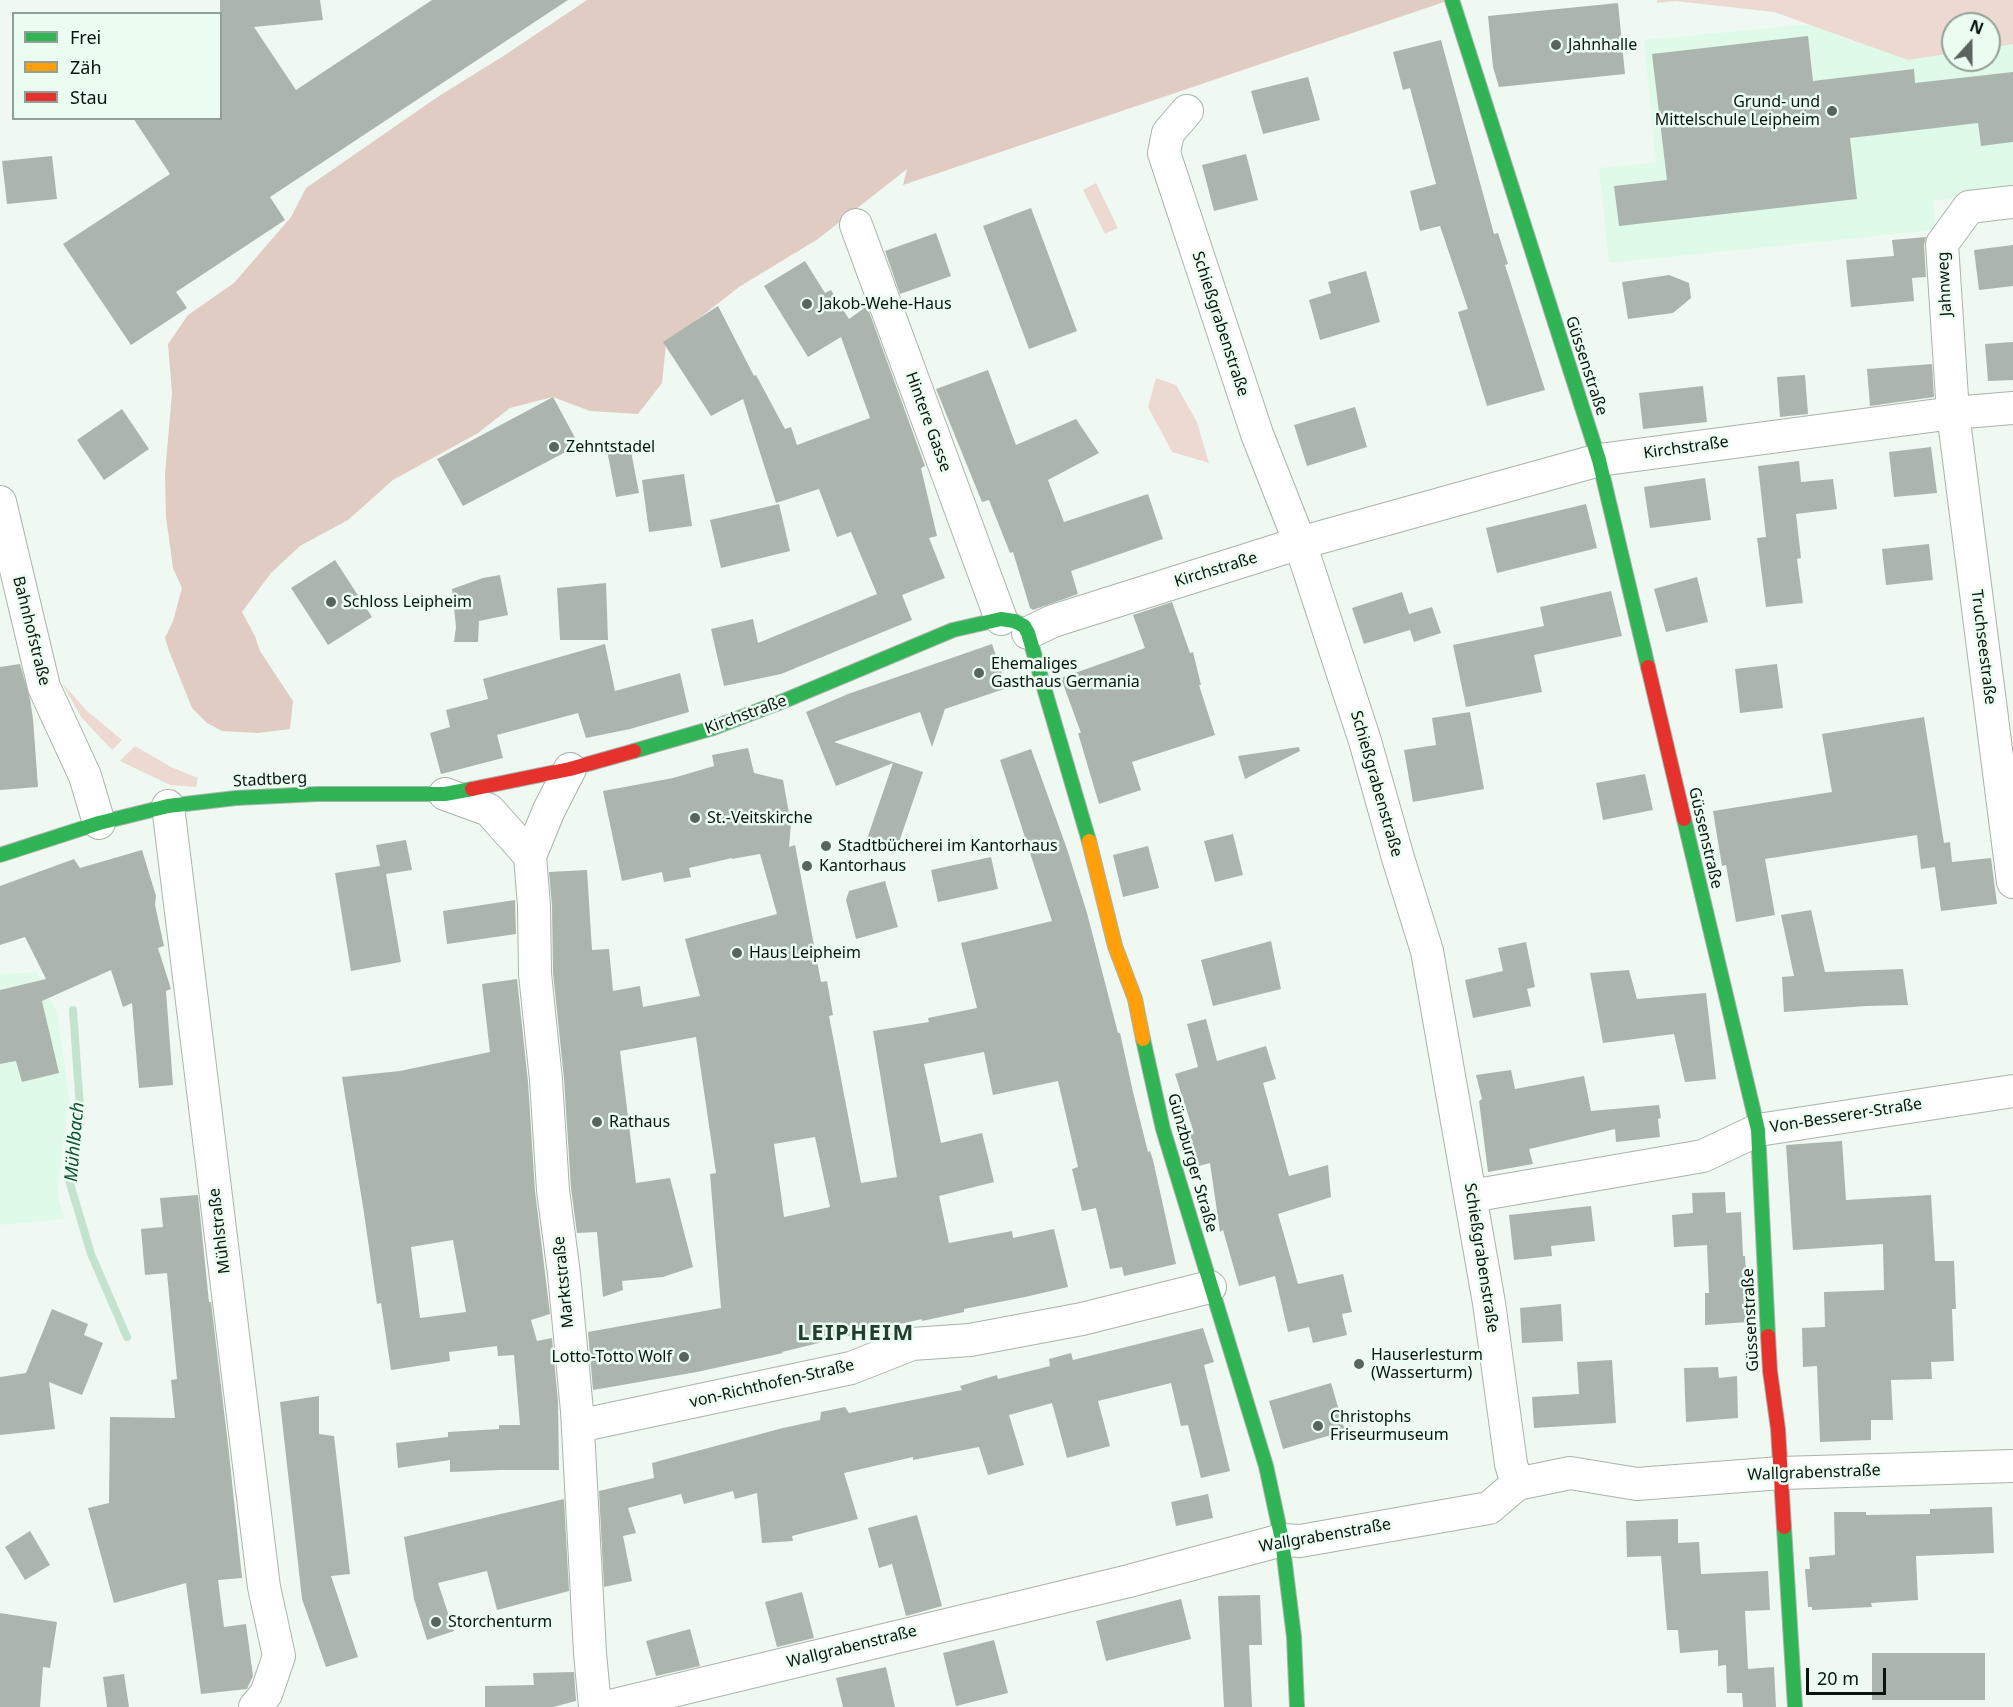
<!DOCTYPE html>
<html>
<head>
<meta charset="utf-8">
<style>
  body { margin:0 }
  #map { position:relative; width:2013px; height:1707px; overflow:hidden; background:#eff9f2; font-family:"Noto Sans",sans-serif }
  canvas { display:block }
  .legend { position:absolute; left:12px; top:12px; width:210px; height:108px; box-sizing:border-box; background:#ebfdf1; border:2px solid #91a096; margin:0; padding:8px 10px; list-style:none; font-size:18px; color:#0a140e }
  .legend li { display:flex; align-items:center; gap:12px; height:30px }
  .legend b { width:30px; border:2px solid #91a096 }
  .north { position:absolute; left:1941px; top:12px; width:60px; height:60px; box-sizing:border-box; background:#ebfdf1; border:2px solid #91a096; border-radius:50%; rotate:21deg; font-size:16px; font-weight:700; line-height:24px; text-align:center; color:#0a140e }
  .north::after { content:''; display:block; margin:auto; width:21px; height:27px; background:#5a645e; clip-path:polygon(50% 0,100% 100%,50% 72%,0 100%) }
  .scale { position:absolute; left:1806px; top:1668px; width:80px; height:27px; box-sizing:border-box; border:3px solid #0a140e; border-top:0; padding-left:8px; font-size:18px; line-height:21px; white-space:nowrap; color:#0a140e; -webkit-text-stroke:4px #ebfdf1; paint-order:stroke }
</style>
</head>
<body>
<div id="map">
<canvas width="2013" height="1707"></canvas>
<ul class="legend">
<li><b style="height:8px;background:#30b455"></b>Frei</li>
<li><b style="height:8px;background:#ff9f0a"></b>Zäh</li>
<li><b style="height:8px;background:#e5322d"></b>Stau</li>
</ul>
<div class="north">N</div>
<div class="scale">20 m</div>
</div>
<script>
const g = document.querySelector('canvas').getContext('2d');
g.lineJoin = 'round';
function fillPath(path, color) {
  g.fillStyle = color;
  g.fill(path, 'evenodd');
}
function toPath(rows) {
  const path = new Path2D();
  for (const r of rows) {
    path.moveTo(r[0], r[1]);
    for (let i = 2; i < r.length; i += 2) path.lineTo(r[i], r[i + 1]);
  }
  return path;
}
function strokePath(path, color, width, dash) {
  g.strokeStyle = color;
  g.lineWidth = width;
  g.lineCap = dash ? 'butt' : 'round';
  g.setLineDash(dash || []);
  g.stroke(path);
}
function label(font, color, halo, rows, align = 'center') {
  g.font = font + ' "Noto Sans",sans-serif';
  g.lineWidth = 5;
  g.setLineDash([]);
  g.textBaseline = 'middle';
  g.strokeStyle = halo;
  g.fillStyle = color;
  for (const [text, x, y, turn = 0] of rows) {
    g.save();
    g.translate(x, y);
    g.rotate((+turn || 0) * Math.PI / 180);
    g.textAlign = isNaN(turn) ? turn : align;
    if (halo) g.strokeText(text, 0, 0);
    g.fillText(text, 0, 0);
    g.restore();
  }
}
fillPath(toPath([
  [2013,5,2013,192,1933,201,1936,230,1609,263,1599,168,1656,162,1644,40],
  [1953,24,1989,24,1989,60,1953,60],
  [37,972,57,1013,69,1098,57,1192,64,1219,0,1225,0,974]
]), '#e0fae9');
fillPath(toPath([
  [1657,0,2013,0,2013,44,1989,48,1989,24,1953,24,1953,53,1908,60,1774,12,1675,1,1657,3],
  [1096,183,1118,228,1105,234,1083,190],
  [1156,378,1176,385,1197,422,1209,463,1172,452,1148,407],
  [62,683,86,710,122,740,112,750,81,717],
  [135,746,171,767,198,778,196,787,170,785,120,761]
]), '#ecdad2');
fillPath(toPath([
  [587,0,1450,0,903,185,907,169,818,239,739,287,666,344,662,383,638,414,590,411,553,397,510,408,478,433,393,480,348,520,300,546,271,573,242,612,255,636,260,651,293,701,290,729,258,733,222,731,207,723,192,708,169,651,165,638,173,621,182,588,173,568,166,517,165,474,172,393,168,344,188,315,234,283,291,217,306,188,439,96,505,55]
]), '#e1ccc4');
strokePath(toPath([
  [73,1010,80,1108,69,1180,91,1254,127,1337]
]), '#c4e3ce', 8);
fillPath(toPath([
  [220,0,320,0,323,20,254,27,296,90,432,0,568,0,270,197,285,220,176,292,187,308,131,345,63,244,170,174,133,118,220,118],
  [1618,3,1625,74,1499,87,1493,67,1488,16],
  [1808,36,1813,81,1914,69,1915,83,2013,72,2013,142,1981,146,1978,123,1850,138,1857,199,1619,226,1614,186,1667,180,1652,54],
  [1441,40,1494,234,1498,233,1508,264,1505,265,1545,390,1487,406,1458,312,1468,309,1440,226,1420,231,1410,191,1436,184,1410,88,1403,90,1393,52],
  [1308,77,1320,120,1263,134,1251,91],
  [1246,154,1258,200,1214,211,1202,165],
  [52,156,57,199,7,204,2,161],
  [1031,208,1077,331,1029,349,983,226],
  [936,233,951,276,900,294,885,251],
  [1926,237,1924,245,1926,277,1912,278,1914,301,1851,307,1846,260,1894,256,1892,240],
  [2013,245,2013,286,1979,290,1974,250],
  [805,261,825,293,831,290,849,319,867,306,925,466,921,468,937,536,929,538,945,578,902,595,912,620,781,674,724,686,711,629,753,619,758,643,877,594,851,532,837,537,819,489,776,503,743,399,711,416,663,342,718,306,754,376,756,375,785,429,791,427,797,445,870,418,841,337,808,357,764,286],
  [1366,271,1380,322,1320,340,1309,300,1331,293,1328,282],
  [1669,275,1689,283,1691,298,1673,313,1628,319,1622,282],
  [2013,342,2013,380,1988,381,1985,344],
  [1932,364,1934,397,1870,406,1867,369],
  [988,370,1016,445,1076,419,1099,453,1048,480,1064,522,1148,494,1163,539,1071,571,1078,594,1033,610,1030,608,1013,552,1010,553,989,500,982,502,936,389],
  [1805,375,1808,414,1780,417,1777,377],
  [1703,386,1707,422,1643,429,1639,393],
  [553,397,579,445,463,506,437,459],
  [1355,407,1367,447,1307,466,1294,425],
  [122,409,149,449,104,480,77,440],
  [629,441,639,493,616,497,606,445],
  [1931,447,1937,493,1894,497,1889,452],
  [1799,461,1801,482,1833,479,1837,509,1796,514,1801,558,1797,559,1803,603,1766,607,1757,538,1766,537,1758,466],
  [684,474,692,526,649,532,642,480],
  [1705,478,1711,520,1650,528,1644,487],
  [779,504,790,551,721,568,710,520],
  [1586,504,1597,548,1497,573,1486,528],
  [1929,544,1933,580,1886,585,1882,549],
  [335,560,372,617,328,645,291,588],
  [500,575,508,615,479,621,478,642,454,642,456,627,452,589,483,578],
  [1697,577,1708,622,1666,632,1654,589],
  [606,583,608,640,560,640,557,588],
  [1611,591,1622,636,1534,655,1542,692,1466,707,1453,645,1544,626,1540,607],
  [1402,592,1409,614,1432,607,1441,633,1414,642,1410,630,1364,644,1352,608],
  [1172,602,1190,653,1193,652,1201,685,1199,685,1215,735,1132,762,1141,790,1099,804,1078,733,1081,733,1061,678,1145,648,1133,615],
  [605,644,615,691,680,673,689,712,630,729,586,738,578,713,497,735,503,758,441,774,430,733,450,727,446,710,488,699,483,679],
  [992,644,1007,688,945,709,932,747,920,712,834,742,923,772,896,851,887,851,868,845,868,836,893,763,836,786,806,712,848,694],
  [20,664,30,699,33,719,38,787,0,790,0,667],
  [1777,664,1783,708,1740,713,1735,669],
  [1470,712,1484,789,1413,802,1404,750,1436,745,1432,718],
  [1924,717,1944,843,1950,842,1952,862,1991,858,1997,904,1941,911,1935,867,1921,869,1917,835,1765,859,1775,915,1736,922,1726,865,1722,866,1713,811,1832,792,1822,734],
  [1299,747,1300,751,1245,779,1238,756],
  [748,748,754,773,783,780,791,824,789,847,795,845,821,982,827,981,833,1015,829,1016,861,1183,897,1177,873,1031,929,1022,928,1018,977,1008,961,943,1052,921,1000,760,1031,749,1067,849,1087,913,1118,1033,1120,1033,1133,1092,1148,1152,1150,1151,1153,1160,1176,1264,1124,1276,1122,1267,1110,1269,1096,1208,1082,1211,1072,1169,1078,1167,1058,1081,993,1095,984,1052,924,1064,941,1143,982,1133,994,1182,939,1196,949,1243,1012,1231,1013,1238,1054,1229,1068,1287,1025,1297,964,1309,964,1312,922,1321,922,1319,839,1338,782,1352,783,1353,697,1372,593,1390,588,1332,721,1308,710,1174,716,1173,696,1037,620,1051,636,1183,670,1178,693,1267,663,1277,622,1281,623,1290,603,1297,597,1232,577,1233,571,1188,564,1079,553,973,552,906,549,872,587,870,592,950,609,949,613,991,640,986,643,1007,700,996,685,939,777,914,760,854,732,859,732,858,689,868,691,877,664,882,662,872,622,881,603,791,673,778,714,766,712,755],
  [815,1137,830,1207,784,1217,774,1144],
  [1645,774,1653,810,1603,820,1596,783],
  [1233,834,1243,875,1215,882,1204,841],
  [406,840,412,870,386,874,401,962,351,971,335,873,380,866,376,845],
  [1148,846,1159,888,1123,897,1113,855],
  [142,850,156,896,155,905,164,946,158,948,171,989,166,991,173,1085,139,1088,132,1003,123,1007,111,970,42,1001,59,1073,22,1082,16,1061,0,1064,0,990,46,979,25,937,0,945,0,886,74,859,80,868],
  [991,857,998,889,938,902,931,870],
  [885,881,898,927,856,939,846,900,849,891],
  [515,900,516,934,447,944,443,911],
  [1811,910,1825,972,1903,969,1908,1005,1866,1006,1784,1012,1782,977,1794,976,1781,915],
  [1271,941,1281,989,1213,1006,1201,960],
  [1526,942,1535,987,1527,989,1531,1006,1473,1018,1465,980,1503,971,1498,948],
  [1629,970,1637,999,1706,993,1716,1079,1685,1082,1674,1034,1603,1043,1590,973],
  [517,979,528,1082,535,1191,550,1314,531,1320,537,1341,552,1338,558,1401,559,1470,500,1470,450,1472,450,1460,398,1468,396,1443,448,1437,448,1432,499,1429,499,1425,520,1425,514,1355,498,1356,497,1346,449,1352,450,1361,391,1370,381,1303,377,1304,364,1213,342,1077,400,1071,490,1052,482,984],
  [453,1240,466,1312,420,1318,411,1247],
  [1206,1019,1217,1061,1266,1046,1276,1079,1263,1083,1289,1176,1328,1165,1331,1197,1278,1214,1298,1284,1343,1274,1352,1312,1342,1314,1347,1335,1313,1343,1309,1327,1288,1332,1275,1276,1239,1286,1223,1230,1220,1232,1210,1163,1199,1166,1188,1131,1193,1130,1175,1074,1198,1067,1187,1024],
  [1511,1070,1515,1089,1584,1076,1591,1111,1659,1105,1661,1118,1658,1119,1660,1137,1616,1142,1615,1129,1529,1149,1533,1164,1488,1172,1479,1101,1482,1099,1476,1075],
  [1842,1141,1846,1200,1931,1195,1935,1261,1954,1261,1956,1309,1952,1309,1954,1361,1931,1362,1932,1379,1891,1380,1893,1420,1871,1420,1871,1440,1820,1442,1817,1366,1803,1367,1802,1328,1825,1327,1824,1292,1884,1290,1883,1244,1793,1250,1786,1145],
  [1725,1192,1726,1213,1741,1212,1743,1256,1745,1256,1749,1322,1705,1325,1705,1293,1709,1293,1707,1245,1674,1247,1672,1215,1693,1213,1692,1193],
  [198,1195,209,1302,211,1302,229,1453,242,1578,218,1580,224,1627,246,1624,253,1676,247,1689,201,1694,186,1583,114,1603,88,1508,109,1503,110,1417,175,1418,171,1380,177,1379,167,1273,145,1275,141,1229,163,1227,160,1198],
  [1591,1206,1595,1241,1551,1246,1552,1256,1514,1260,1509,1215],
  [1561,1304,1563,1341,1522,1343,1520,1308],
  [52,1309,88,1324,84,1335,103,1343,82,1395,49,1382,55,1429,0,1435,0,1377,26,1373],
  [1203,1328,1214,1362,1204,1365,1230,1471,1201,1478,1188,1425,1181,1426,1171,1383,1098,1401,1110,1446,1067,1458,1052,1403,1009,1415,1024,1465,988,1475,979,1447,913,1460,913,1457,844,1473,858,1519,792,1536,793,1541,762,1543,757,1493,735,1499,733,1491,684,1504,681,1494,628,1508,636,1533,623,1536,632,1581,604,1587,599,1491,654,1478,652,1463,783,1428,820,1420,821,1412,845,1407,849,1413,962,1390,960,1386,997,1375,998,1379,1050,1366,1049,1359,1071,1353,1073,1360],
  [1612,1360,1616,1423,1534,1428,1532,1397,1579,1394,1577,1362],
  [1718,1367,1719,1378,1737,1376,1738,1418,1686,1422,1684,1368],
  [1331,1383,1345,1431,1283,1449,1269,1401],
  [319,1396,319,1434,334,1436,350,1574,331,1576,358,1657,326,1667,302,1599,280,1402],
  [1208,1494,1213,1518,1176,1526,1171,1502],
  [564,1499,569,1591,497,1610,487,1571,438,1583,454,1631,427,1640,414,1599,404,1537],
  [1992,1507,1994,1553,1916,1556,1918,1600,1871,1603,1872,1607,1812,1610,1812,1607,1808,1607,1805,1569,1810,1569,1809,1557,1835,1555,1834,1512,1866,1512,1866,1515,1930,1514,1930,1509],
  [917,1515,942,1606,906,1616,892,1564,879,1568,868,1528],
  [1678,1519,1678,1543,1699,1542,1701,1574,1768,1571,1770,1610,1745,1611,1748,1669,1774,1667,1776,1707,1743,1707,1742,1693,1727,1693,1726,1665,1718,1666,1718,1650,1680,1653,1678,1630,1667,1630,1661,1556,1627,1557,1626,1521],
  [30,1531,50,1565,25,1580,5,1547],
  [802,1592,814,1638,777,1647,765,1602],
  [1260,1595,1262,1645,1249,1645,1252,1707,1224,1707,1218,1596],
  [1181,1599,1191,1639,1106,1661,1096,1621],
  [0,1613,57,1622,50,1668,43,1667,40,1707,0,1707],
  [690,1629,700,1666,656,1676,646,1641],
  [994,1640,1008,1693,956,1706,943,1653],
  [1872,1653,1985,1653,1985,1700,1872,1700],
  [886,1667,895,1707,843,1707,836,1678],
  [574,1672,576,1701,553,1707,485,1707,485,1686,534,1685,533,1673],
  [124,1674,129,1707,107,1707,103,1677]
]), '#abb5ae');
const street = toPath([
  [1187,111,1168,133,1164,153,1257,434,1300,543,1365,741,1398,858,1427,951,1489,1303,1511,1464,1517,1484],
  [2013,202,1969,207,1942,244,1953,413,2013,882],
  [856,225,1001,619],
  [0,502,44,687,85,776,99,823],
  [1028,633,1053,621,1300,543,1599,460,1953,413,2013,408],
  [445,794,489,810,530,856,534,906,535,974,546,1080,553,1190,564,1274,577,1411,590,1653,595,1707],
  [168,806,264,1587,279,1656,266,1694,255,1707],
  [530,856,549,810,570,769],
  [1471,1196,1703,1156,1758,1130,2013,1091],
  [578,1426,851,1368,912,1344,970,1340,1082,1319,1210,1287],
  [606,1707,1129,1581,1282,1540,1300,1541,1489,1508,1517,1484,1570,1473,1637,1484,1781,1473,2013,1466]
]);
const fast = toPath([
  [1452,0,1599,460,1648,667],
  [634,751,713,728,786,700,953,630,1001,619,1014,621,1024,626,1028,633,1089,841],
  [1684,819,1758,1130,1768,1336],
  [0,855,99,823,168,806,236,798,318,794,445,794,472,789],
  [1143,1039,1163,1129,1266,1466,1282,1540,1294,1637,1297,1707],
  [1784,1527,1795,1707]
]);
const slow = toPath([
  [1089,841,1115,946,1135,999,1143,1039]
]);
const jam = toPath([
  [1648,667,1684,819],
  [472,789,570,769,634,751],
  [1768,1336,1770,1371,1778,1429,1784,1527]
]);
strokePath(street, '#a9b3ac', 34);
strokePath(fast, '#a9b3ac', 16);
strokePath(slow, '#a9b3ac', 16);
strokePath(jam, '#a9b3ac', 16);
strokePath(street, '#fdfefd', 32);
strokePath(fast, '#30b455', 14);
strokePath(slow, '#ff9f0a', 14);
strokePath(jam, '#e5322d', 14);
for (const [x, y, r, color] of [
  [1556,45,6,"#5a645e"],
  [1832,111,6,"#5a645e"],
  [807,304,6,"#5a645e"],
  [554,447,6,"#5a645e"],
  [331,602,6,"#5a645e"],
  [979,673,6,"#5a645e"],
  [695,818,6,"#5a645e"],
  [826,846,6,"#5a645e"],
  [807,866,6,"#5a645e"],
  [737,953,6,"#5a645e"],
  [597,1122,6,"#5a645e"],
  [684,1357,6,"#5a645e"],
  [1359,1364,6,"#5a645e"],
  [1318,1426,6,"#5a645e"],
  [436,1622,6,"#5a645e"]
]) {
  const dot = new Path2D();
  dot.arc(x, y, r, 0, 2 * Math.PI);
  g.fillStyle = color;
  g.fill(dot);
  strokePath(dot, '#ebfdf1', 2);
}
label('16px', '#0a140e', '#ebfdf1', [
  ["Jahnhalle",1568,45],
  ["Grund- und",1820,102,"right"],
  ["Mittelschule Leipheim",1820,120,"right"],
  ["Jakob-Wehe-Haus",819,304],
  ["Zehntstadel",566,447],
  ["Schloss Leipheim",343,602],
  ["Ehemaliges",991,664],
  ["Gasthaus Germania",991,682],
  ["St.-Veitskirche",707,818],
  ["Stadtbücherei im Kantorhaus",838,846],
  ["Kantorhaus",819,866],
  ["Haus Leipheim",749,953],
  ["Rathaus",609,1122],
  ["Hauserlesturm",1371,1355],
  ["(Wasserturm)",1371,1373],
  ["Lotto-Totto Wolf",672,1357,"right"],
  ["Christophs",1330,1417],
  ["Friseurmuseum",1330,1435],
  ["Storchenturm",448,1622]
], 'left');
label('16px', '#0a140e', '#ebfdf1', [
  ["Jahnweg",1945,284,-93],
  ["Schießgrabenstraße",1220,324,72],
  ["Güssenstraße",1586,366,72],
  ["Hintere Gasse",928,422,70],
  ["Kirchstraße",1686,448,-8],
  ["Kirchstraße",1216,570,-17],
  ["Bahnhofstraße",31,631,76],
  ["Truchseestraße",1983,647,83],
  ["Kirchstraße",746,715,-20],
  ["Stadtberg",270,780,-3],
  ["Schießgrabenstraße",1376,784,74],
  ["Güssenstraße",1705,838,77],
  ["Von-Besserer-Straße",1846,1116,-9],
  ["Günzburger Straße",1192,1163,74],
  ["Mühlstraße",220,1231,-97],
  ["Schießgrabenstraße",1481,1258,81],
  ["Marktstraße",564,1282,-96],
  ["Güssenstraße",1751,1320,-93],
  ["von-Richthofen-Straße",772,1384,-13],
  ["Wallgrabenstraße",1814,1473,-2],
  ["Wallgrabenstraße",1325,1536,-10],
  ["Wallgrabenstraße",852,1647,-14]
]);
label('italic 18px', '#0e4f2f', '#ebfdf1', [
  ["Mühlbach",75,1142,-85]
]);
g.letterSpacing = '1.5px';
label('bold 22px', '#243e2e', '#ebfdf1', [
  ["LEIPHEIM",856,1334]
]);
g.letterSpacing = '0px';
</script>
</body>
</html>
